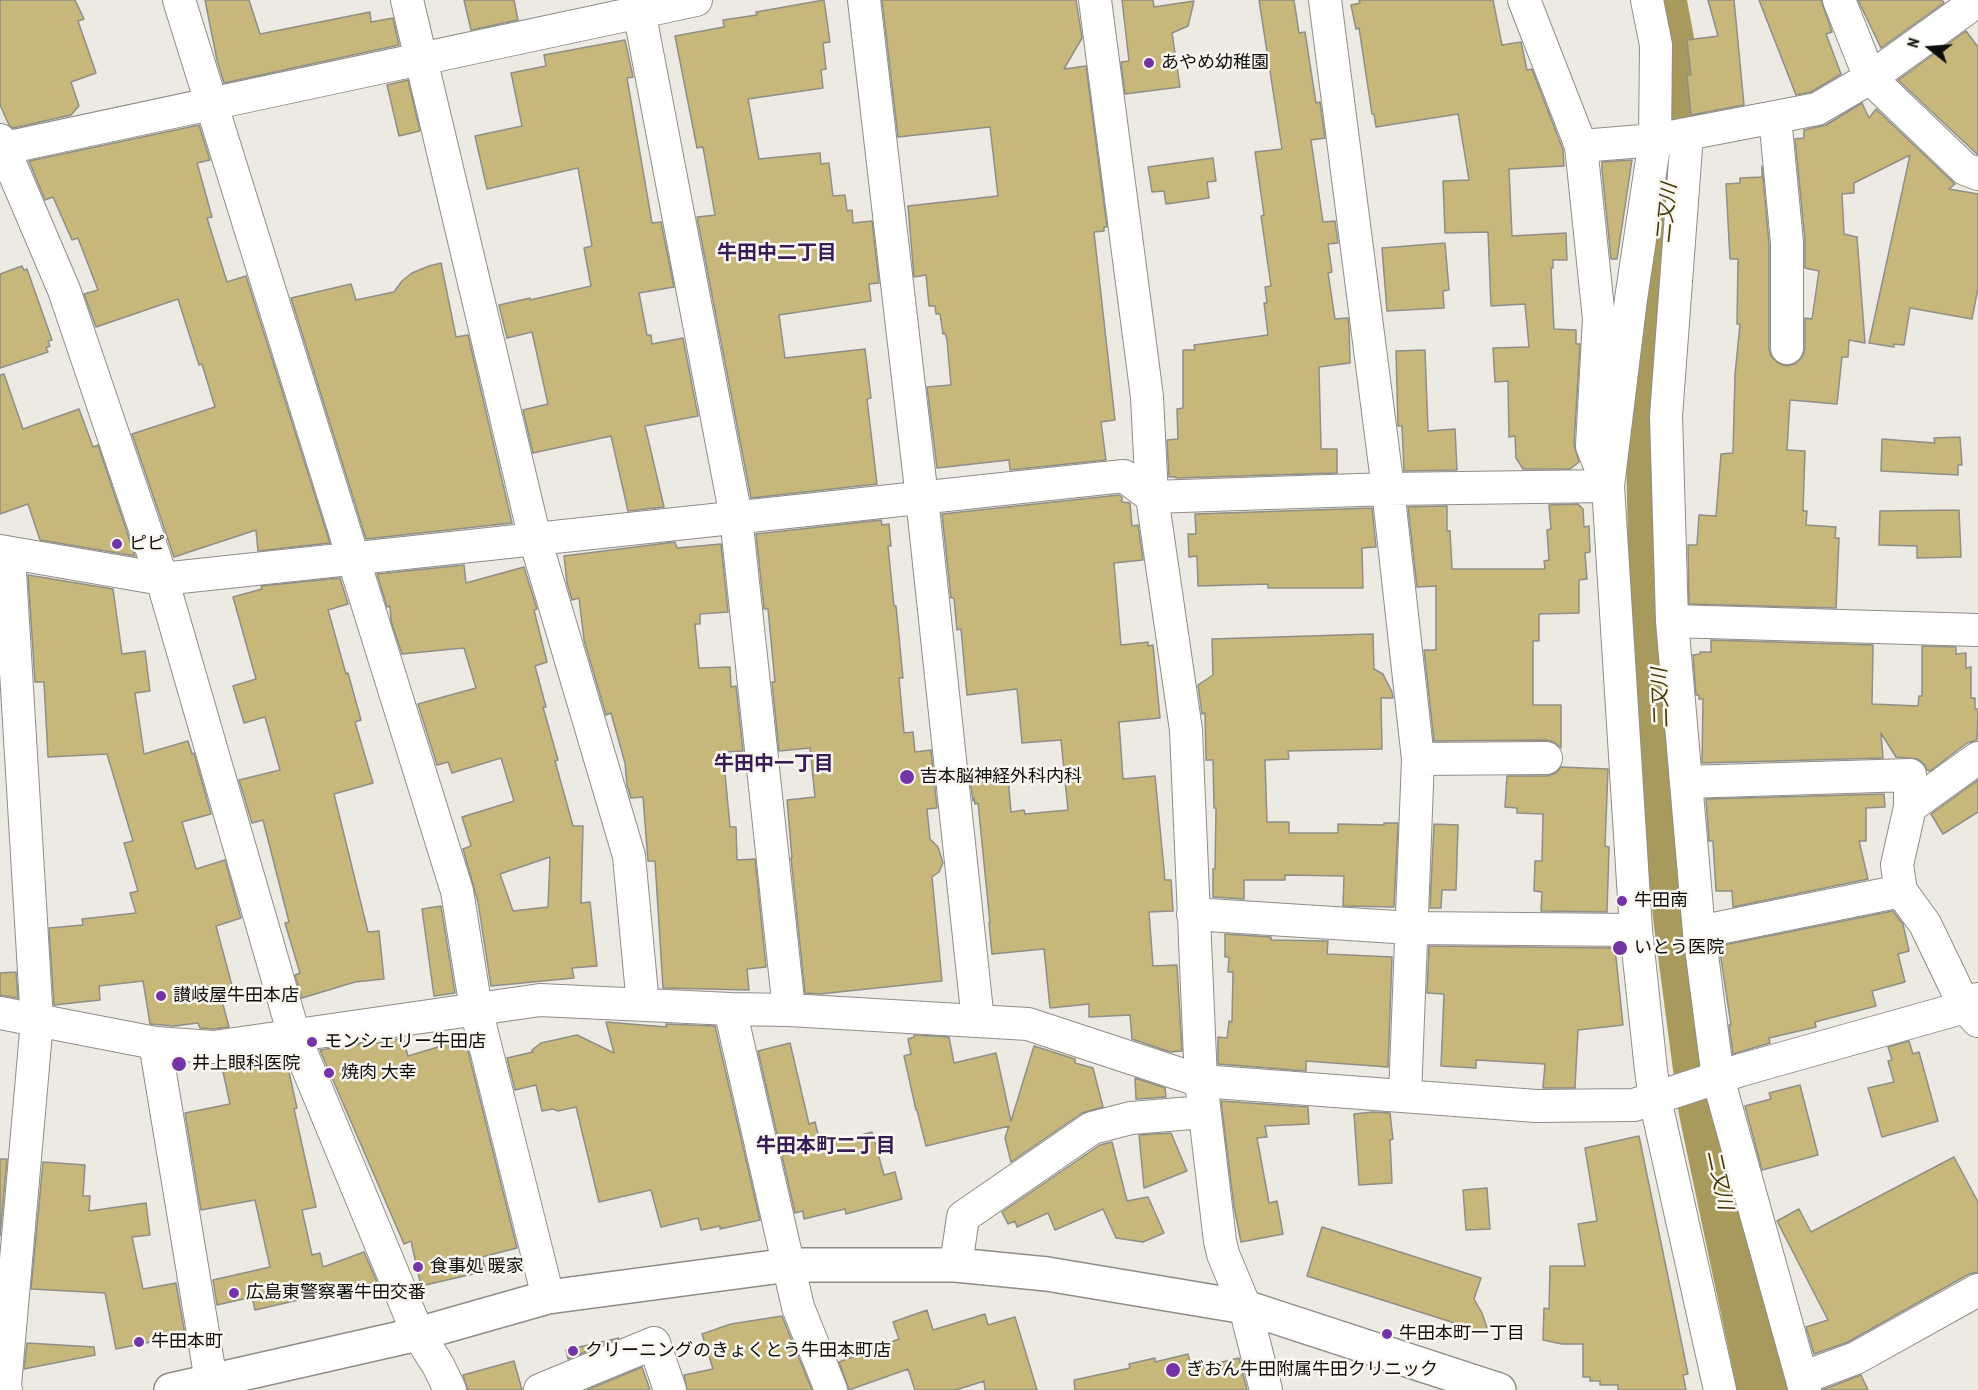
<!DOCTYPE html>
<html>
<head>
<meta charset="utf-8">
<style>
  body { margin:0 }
  #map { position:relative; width:1978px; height:1390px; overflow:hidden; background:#eceae3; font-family:"PT Sans Narrow",sans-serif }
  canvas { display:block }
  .north { position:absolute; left:1900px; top:18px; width:60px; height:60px; -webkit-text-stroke:4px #f9f7f0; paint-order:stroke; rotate:287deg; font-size:16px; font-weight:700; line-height:24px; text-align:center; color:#0d0d0a }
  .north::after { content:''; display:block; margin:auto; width:21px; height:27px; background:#0d0d0a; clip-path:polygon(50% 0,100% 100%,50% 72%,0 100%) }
</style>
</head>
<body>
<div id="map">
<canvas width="1978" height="1390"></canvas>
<div class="north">N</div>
</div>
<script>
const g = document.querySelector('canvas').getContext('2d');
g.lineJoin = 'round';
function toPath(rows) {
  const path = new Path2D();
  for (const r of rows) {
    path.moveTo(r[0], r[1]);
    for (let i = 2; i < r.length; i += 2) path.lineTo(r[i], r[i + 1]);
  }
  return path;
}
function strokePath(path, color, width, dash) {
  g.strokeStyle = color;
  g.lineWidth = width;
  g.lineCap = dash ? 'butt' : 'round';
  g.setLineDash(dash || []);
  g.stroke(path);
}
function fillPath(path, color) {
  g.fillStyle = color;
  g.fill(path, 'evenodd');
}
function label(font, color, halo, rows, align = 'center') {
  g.font = font + ' "PT Sans Narrow","Noto Sans JP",sans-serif';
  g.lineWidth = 5;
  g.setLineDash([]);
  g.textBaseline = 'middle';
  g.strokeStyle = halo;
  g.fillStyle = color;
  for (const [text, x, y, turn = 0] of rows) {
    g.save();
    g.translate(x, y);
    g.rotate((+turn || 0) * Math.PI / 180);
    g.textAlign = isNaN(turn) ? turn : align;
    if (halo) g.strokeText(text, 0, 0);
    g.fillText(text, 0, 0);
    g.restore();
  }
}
strokePath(toPath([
  [1661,0,1673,63,1677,112,1674,165,1660,281,1650,392,1655,606,1662,746,1679,921,1704,1110,1763,1390]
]), '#a8995d', 51);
const building = toPath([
  [0,0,75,0,84,19,78,21,96,73,71,82,79,106,71,115,13,128,9,125,0,105,0,0],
  [205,0,249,0,260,34,370,12,371,22,393,18,399,45,224,83,217,60,205,0],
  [464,0,514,0,518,20,471,30,464,0],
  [824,0,830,42,823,43,826,69,821,70,823,88,748,99,759,159,820,153,821,164,829,163,833,196,845,195,847,211,852,210,853,223,872,221,879,283,869,284,871,301,779,315,785,358,865,349,871,398,867,399,877,484,751,498,697,217,715,215,703,147,697,148,675,36,724,27,723,20,757,15,756,12,824,0],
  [882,0,1076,0,1082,38,1064,69,1086,66,1107,227,1104,227,1104,231,1094,232,1115,420,1101,422,1106,460,1010,470,1009,460,937,468,927,387,951,385,947,340,945,333,943,334,940,314,936,314,935,306,929,306,926,275,914,277,908,206,998,196,990,127,898,137,882,0],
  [1122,0,1153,0,1154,7,1194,1,1188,26,1172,33,1180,87,1125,94,1121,62,1129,61,1122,0],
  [1259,0,1294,0,1299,33,1305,32,1316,103,1320,102,1325,138,1311,140,1323,222,1335,221,1338,243,1328,244,1332,272,1328,273,1335,319,1348,318,1349,328,1350,363,1319,367,1321,449,1337,449,1337,473,1176,478,1176,477,1169,477,1167,440,1178,439,1177,409,1183,408,1183,350,1195,350,1194,345,1268,335,1264,303,1267,303,1265,287,1271,286,1261,216,1264,215,1255,152,1282,149,1259,0],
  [1359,0,1493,0,1502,45,1521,42,1527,70,1532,69,1563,150,1564,166,1509,169,1512,236,1566,233,1567,260,1553,260,1553,268,1551,268,1554,329,1576,330,1576,344,1580,344,1574,445,1579,462,1570,469,1523,469,1516,458,1515,436,1509,437,1508,381,1495,382,1493,348,1529,347,1525,304,1491,306,1488,232,1445,233,1443,181,1469,180,1458,114,1376,127,1374,114,1372,114,1359,28,1356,29,1351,5,1360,3,1359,0],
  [1708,0,1734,0,1744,105,1691,115,1687,75,1691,75,1687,40,1718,36,1708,0],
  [1759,0,1821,0,1832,32,1826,34,1841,74,1811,92,1796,95,1759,0],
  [1858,0,1942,0,1944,3,1881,48,1858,0],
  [1966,31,1978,47,1978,155,1898,80,1966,31],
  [625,40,633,77,627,78,652,223,661,222,674,287,639,293,647,335,651,335,652,344,683,338,698,416,645,426,664,507,628,511,611,436,533,453,523,410,548,404,532,332,507,338,499,305,530,298,530,300,591,286,584,248,592,246,578,168,487,189,475,136,522,126,511,73,546,66,544,55,625,40],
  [408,80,420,131,399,136,387,85,408,80],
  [1862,103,1869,118,1876,109,1955,184,1949,189,1978,194,1978,288,1972,319,1910,308,1904,345,1894,344,1894,347,1869,343,1910,155,1854,183,1854,193,1842,194,1844,234,1857,237,1865,343,1849,340,1848,357,1842,357,1837,404,1790,400,1787,450,1805,451,1803,511,1807,511,1806,525,1836,527,1835,538,1839,538,1836,608,1689,604,1688,545,1697,545,1699,515,1716,516,1721,454,1733,453,1735,375,1740,324,1737,324,1738,259,1730,259,1726,184,1740,183,1740,178,1762,177,1762,166,1769,244,1769,349,1771,356,1778,363,1786,366,1795,364,1802,357,1805,349,1805,318,1812,319,1819,271,1805,268,1805,241,1795,139,1804,138,1804,130,1826,125,1862,103],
  [199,125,210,160,197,163,212,217,207,218,227,282,246,276,330,543,258,551,256,530,174,557,132,434,215,407,202,364,199,365,178,299,96,327,84,294,98,290,78,238,72,240,53,197,45,200,29,161,199,125],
  [1213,158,1216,181,1207,182,1209,198,1166,204,1164,191,1152,192,1148,167,1213,158],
  [1632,160,1617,259,1611,259,1602,170,1602,162,1632,160],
  [1445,243,1449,290,1443,291,1444,308,1387,311,1382,248,1445,243],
  [441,263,456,337,468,335,512,523,366,539,291,298,351,284,356,300,394,292,402,281,412,273,429,266,441,263],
  [22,266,24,270,27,269,52,340,48,341,50,346,46,348,48,352,0,368,0,274,22,266],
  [1425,350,1428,431,1455,429,1457,470,1404,471,1402,426,1398,426,1396,351,1425,350],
  [4,374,23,429,79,409,93,447,98,445,135,556,40,540,28,504,0,514,0,375,4,374],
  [1960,437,1962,465,1958,465,1958,475,1881,471,1882,439,1935,443,1934,438,1960,437],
  [1119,495,1122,497,1122,502,1130,503,1132,526,1138,525,1143,560,1114,563,1121,645,1148,642,1148,646,1153,645,1160,718,1119,722,1123,779,1155,776,1165,880,1171,880,1173,911,1149,912,1153,966,1177,965,1182,1051,1170,1052,1132,1039,1130,1015,1089,1017,1089,1004,1050,1008,1044,949,992,954,989,923,990,923,978,803,975,804,974,798,973,801,970,780,1008,777,1011,812,1024,810,1025,814,1068,810,1061,740,1022,743,1017,689,967,695,961,629,957,630,954,598,951,598,942,514,1119,495],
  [1578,504,1583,509,1584,527,1589,526,1590,552,1585,553,1587,579,1579,580,1579,613,1539,614,1539,641,1533,641,1533,705,1561,705,1561,748,1554,742,1546,740,1434,741,1424,650,1436,650,1436,586,1417,587,1408,507,1447,506,1447,531,1450,531,1452,569,1545,569,1544,561,1549,560,1547,530,1551,529,1549,505,1578,504],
  [1372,508,1376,547,1362,548,1363,588,1268,588,1268,584,1198,586,1197,556,1189,557,1188,534,1196,534,1195,514,1372,508],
  [1959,510,1961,557,1917,558,1917,546,1879,545,1880,511,1959,510],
  [881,520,882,525,889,524,891,546,888,546,894,606,896,606,903,678,899,678,904,733,913,732,915,752,931,750,937,808,927,809,930,839,938,847,943,863,939,872,932,877,942,981,820,994,805,993,791,858,792,858,787,800,815,797,810,748,779,751,772,682,775,682,768,609,764,609,756,534,881,520],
  [675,542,677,548,721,544,728,612,700,614,700,624,695,624,699,668,730,667,731,687,736,686,743,751,723,752,730,827,736,827,737,860,755,859,766,967,747,969,749,990,663,988,655,861,648,861,643,797,631,798,627,785,625,763,611,713,606,715,584,640,579,598,572,600,567,583,564,556,675,542],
  [464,565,466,583,524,567,537,609,534,610,547,662,535,666,546,707,543,707,558,760,555,761,573,826,583,826,581,903,590,902,597,966,572,968,574,978,491,986,478,902,463,849,471,846,462,817,514,801,501,758,452,773,448,762,437,765,418,704,476,688,464,648,402,654,391,621,390,606,387,607,377,574,464,565],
  [550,857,548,907,513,911,500,874,550,857],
  [28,575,113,589,122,654,145,651,150,691,135,693,144,754,188,741,192,754,194,753,211,814,182,822,196,869,225,860,241,918,216,926,234,993,221,997,229,1027,213,1029,200,1028,198,1023,174,1026,150,1024,143,981,99,986,100,1000,54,1005,49,928,83,925,82,919,136,913,130,893,138,891,124,843,133,841,107,754,48,757,44,682,35,682,28,575],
  [340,578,348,604,328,610,346,674,348,673,361,720,355,722,373,783,334,794,368,932,379,931,384,979,355,982,302,998,295,975,300,973,285,923,289,922,263,820,252,823,239,780,280,770,265,717,244,723,233,686,256,679,233,597,262,589,261,586,340,578],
  [1373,634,1374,669,1383,674,1392,692,1393,698,1381,698,1382,749,1288,751,1289,759,1265,760,1267,822,1289,822,1289,833,1338,833,1338,824,1384,825,1384,823,1398,823,1394,907,1343,906,1344,876,1285,875,1285,880,1244,880,1244,899,1213,897,1213,869,1215,869,1216,808,1214,808,1213,760,1206,760,1205,713,1202,714,1198,685,1213,675,1212,639,1373,634],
  [1711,640,1873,645,1872,704,1918,706,1919,696,1922,696,1922,646,1956,647,1956,654,1966,653,1966,668,1971,667,1971,698,1975,698,1975,709,1978,709,1977,740,1967,743,1930,771,1927,770,1925,765,1918,759,1896,757,1881,733,1883,758,1702,763,1703,699,1699,699,1699,695,1696,695,1693,655,1700,654,1700,652,1711,652,1711,640],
  [1561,767,1608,769,1605,846,1609,847,1607,912,1541,911,1542,892,1534,891,1535,861,1542,861,1543,814,1517,813,1517,808,1505,807,1507,776,1547,776,1556,773,1561,767],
  [1978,780,1978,812,1943,834,1931,814,1978,780],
  [1884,794,1885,807,1866,808,1866,841,1859,841,1868,879,1733,907,1732,891,1716,891,1713,841,1709,841,1706,799,1884,794],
  [1434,824,1458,825,1456,890,1442,890,1441,908,1430,908,1434,824],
  [441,906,455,993,434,996,422,909,441,906],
  [1893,911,1903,924,1909,951,1898,954,1905,982,1872,991,1876,1006,1815,1022,1816,1027,1769,1038,1770,1043,1733,1054,1729,1025,1731,1025,1719,946,1893,911],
  [1225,934,1271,937,1271,940,1328,941,1327,954,1392,957,1388,1067,1306,1061,1306,1071,1218,1064,1218,1037,1227,1038,1229,1021,1232,1022,1233,972,1228,972,1229,957,1225,957,1225,934],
  [1429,946,1615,948,1623,1025,1578,1030,1575,1088,1543,1088,1545,1064,1476,1060,1476,1068,1441,1066,1444,994,1427,993,1429,946],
  [16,972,18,998,0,995,0,973,16,972],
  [606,1022,666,1027,666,1024,715,1026,760,1220,720,1229,720,1226,701,1230,698,1218,661,1227,651,1190,599,1202,576,1107,558,1111,553,1109,542,1111,536,1085,515,1090,507,1058,533,1052,532,1050,541,1043,577,1035,614,1053,606,1022],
  [914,1035,949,1037,954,1063,996,1053,1011,1121,1034,1046,1075,1059,1075,1063,1093,1068,1103,1107,1082,1113,1011,1162,1005,1138,1009,1126,926,1146,917,1110,916,1110,904,1056,911,1054,908,1039,914,1037,914,1035],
  [403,1038,408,1056,465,1039,517,1248,482,1257,486,1271,421,1286,411,1241,404,1244,320,1050,366,1043,367,1045,403,1038],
  [1909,1041,1913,1054,1919,1052,1938,1121,1882,1137,1868,1088,1894,1082,1888,1061,1892,1060,1888,1047,1909,1041],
  [790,1043,809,1124,815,1122,821,1146,872,1132,884,1175,895,1172,902,1199,846,1214,845,1209,804,1219,803,1211,795,1213,758,1051,790,1043],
  [278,1056,281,1070,288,1068,297,1108,294,1109,316,1207,302,1210,312,1255,320,1253,323,1267,364,1252,377,1282,255,1310,252,1297,217,1305,213,1280,270,1267,255,1200,201,1210,185,1113,230,1104,222,1067,278,1056],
  [1135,1078,1165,1088,1166,1097,1136,1099,1135,1078],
  [1800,1085,1818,1155,1762,1170,1745,1106,1771,1099,1769,1093,1800,1085],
  [1221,1101,1308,1107,1309,1124,1265,1126,1267,1137,1257,1138,1269,1203,1277,1201,1283,1234,1241,1242,1234,1207,1221,1101],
  [1373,1112,1390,1113,1393,1139,1390,1140,1392,1183,1359,1185,1354,1114,1373,1112],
  [1171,1133,1187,1171,1144,1188,1139,1135,1171,1133],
  [1639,1136,1688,1374,1683,1375,1686,1390,1618,1390,1618,1385,1600,1385,1600,1381,1590,1381,1590,1377,1583,1377,1583,1344,1562,1344,1543,1340,1544,1308,1549,1309,1550,1266,1585,1266,1578,1224,1597,1221,1585,1148,1639,1136],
  [1112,1142,1127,1201,1148,1197,1164,1233,1143,1242,1116,1238,1103,1209,1055,1230,1048,1213,1017,1227,1015,1221,1008,1224,1002,1212,1100,1145,1112,1142],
  [1954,1157,1978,1202,1978,1272,1969,1274,1848,1342,1814,1354,1806,1327,1828,1320,1777,1221,1799,1209,1811,1232,1954,1157],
  [0,1159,7,1159,0,1236,0,1159],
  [43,1162,85,1165,83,1196,90,1196,89,1211,146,1203,150,1235,132,1237,143,1289,176,1283,185,1335,116,1349,105,1293,31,1289,43,1162],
  [1487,1188,1490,1229,1466,1230,1463,1190,1487,1188],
  [1322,1227,1481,1278,1474,1299,1482,1313,1489,1334,1307,1276,1322,1227],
  [927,1310,933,1330,985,1314,988,1325,1015,1317,1037,1390,985,1390,984,1381,956,1390,915,1390,908,1369,849,1390,839,1362,899,1339,893,1322,927,1310],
  [782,1316,812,1390,687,1390,684,1375,713,1369,702,1334,731,1324,782,1316],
  [619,1338,568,1359,566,1350,619,1338],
  [27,1343,94,1347,95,1355,24,1369,27,1343],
  [1188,1354,1192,1369,1239,1358,1247,1390,1075,1390,1074,1380,1130,1368,1129,1364,1155,1358,1155,1362,1188,1354],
  [514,1361,522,1390,468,1390,463,1375,514,1361],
  [642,1367,650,1390,587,1390,642,1367],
  [1861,1375,1868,1390,1822,1390,1861,1375]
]);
fillPath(building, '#c7b77b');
strokePath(building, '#8f8e87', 1.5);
const minor = toPath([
  [179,0,457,891,476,1009,548,1297],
  [407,0,535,539,629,856,643,1005],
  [637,0,736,517,789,1010],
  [864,0,922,498,978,1021],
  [1095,0,1147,397,1152,497,1186,730,1201,1081,1220,1241,1223,1254,1245,1307,1266,1390],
  [1325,0,1388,489,1418,759,1405,1096],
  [1647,0,1656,45,1655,140,1631,299,1608,486,1636,930,1651,1070,1655,1099,1720,1390],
  [1839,0,1870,78,1965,169,1978,174],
  [1775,117,1787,243,1787,348],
  [1687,134,1666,416,1672,621,1699,932,1718,1078,1805,1390],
  [0,140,64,290,162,579,294,1035,418,1334,438,1365,450,1390],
  [1581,146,1655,140,1817,109,1870,78,1966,9],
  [0,149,696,0],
  [0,551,162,579,1124,476,1152,497,1388,489,1608,486,1592,446,1599,319,1581,146,1524,0],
  [1672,621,1978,630],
  [1418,759,1546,758],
  [1686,782,1910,775,1910,807,1897,865,1901,891,1925,924,1965,1007,1978,1021],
  [1910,807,1978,758],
  [1193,914,1411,928,1636,930],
  [1699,932,1901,891],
  [730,1009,798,1307,831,1390],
  [0,1013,155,1043,214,1047,540,1000,730,1009,789,1010,1028,1024,1201,1081,1536,1106,1634,1105,1741,1070,1965,1007,1978,999],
  [155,1043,211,1381],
  [956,1265,963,1217,1092,1128,1131,1118,1204,1112],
  [1802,1378,1856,1358,1978,1290],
  [6,1390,5,1385,37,1021,10,572,12,554],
  [540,1390,654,1343,670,1390]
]);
const tertiary = toPath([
  [171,1390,418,1334,548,1297,789,1265,956,1265,1047,1274,1245,1307,1499,1390]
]);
strokePath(minor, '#8f8d86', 34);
strokePath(tertiary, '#8f8d86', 36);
strokePath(minor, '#fff', 32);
strokePath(tertiary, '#fff', 33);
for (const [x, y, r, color] of [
  [1149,63,6,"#7434a8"],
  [117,544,6,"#7434a8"],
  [907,777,8,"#7434a8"],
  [1622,901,6,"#7434a8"],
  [1620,948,8,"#7434a8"],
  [161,996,6,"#7434a8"],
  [312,1042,6,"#7434a8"],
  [179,1064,8,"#7434a8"],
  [329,1073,6,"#7434a8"],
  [418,1267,6,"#7434a8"],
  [234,1293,6,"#7434a8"],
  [1387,1334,6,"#7434a8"],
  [139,1342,6,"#7434a8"],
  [573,1351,6,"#7434a8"],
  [1173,1370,8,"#7434a8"]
]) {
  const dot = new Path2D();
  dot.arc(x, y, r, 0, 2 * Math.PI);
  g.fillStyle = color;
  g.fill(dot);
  strokePath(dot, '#f9f7f0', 2);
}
label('18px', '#0d0d0a', '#f9f7f0', [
  ["あやめ幼稚園",1161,63],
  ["ピピ",129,544],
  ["吉本脳神経外科内科",920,777],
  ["牛田南",1634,901],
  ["いとう医院",1634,948],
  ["讃岐屋牛田本店",173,996],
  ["モンシェリー牛田店",324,1042],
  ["井上眼科医院",192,1064],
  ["焼肉 大幸",341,1073],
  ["食事処 暖家",430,1267],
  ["広島東警察署牛田交番",246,1293],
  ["牛田本町一丁目",1399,1334],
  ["牛田本町",151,1342],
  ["クリーニングのきょくとう牛田本町店",585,1351],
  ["ぎおん牛田附属牛田クリニック",1186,1370]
], 'left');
label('italic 20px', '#443906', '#f9f7f0', [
  ["二又川",1667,213,-84],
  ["二又川",1661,698,-92],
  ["二又川",1719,1180,78]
]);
label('bold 20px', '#3a1c54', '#f9f7f0', [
  ["牛田中二丁目",777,253],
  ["牛田中一丁目",774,764],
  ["牛田本町二丁目",826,1146]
]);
</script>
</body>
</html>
